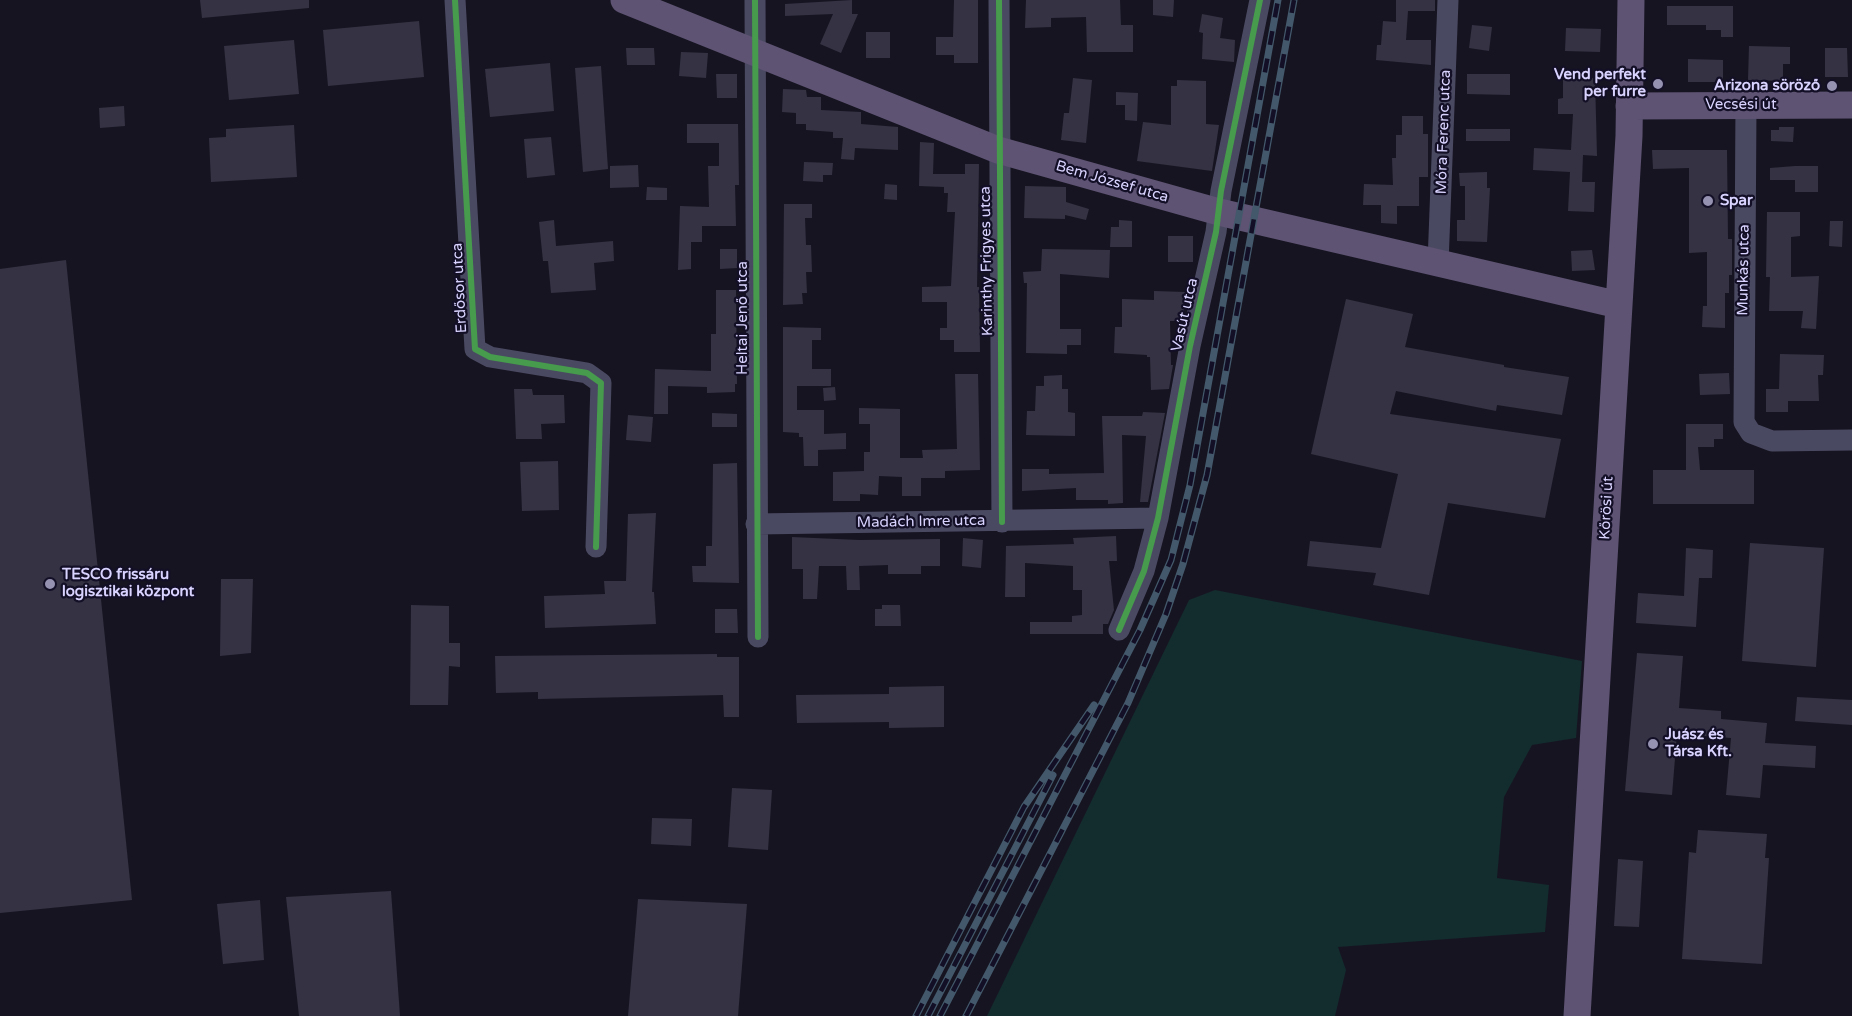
<!DOCTYPE html>
<html>
<head>
<meta charset="utf-8">
<style>
  body { margin:0 }
  canvas { display:block; background:#161421 }
</style>
</head>
<body>
<canvas width="1852" height="1016"></canvas>
<script>
const g = document.querySelector('canvas').getContext('2d');
g.lineJoin = 'round';
function fillPath(path, color) {
  g.fillStyle = color;
  g.fill(path, 'evenodd');
}
function toPath(rows) {
  const path = new Path2D();
  for (const r of rows) {
    path.moveTo(r[0], r[1]);
    for (let i = 2; i < r.length; i += 2) path.lineTo(r[i], r[i + 1]);
  }
  return path;
}
function strokePath(path, color, width, dash) {
  g.strokeStyle = color;
  g.lineWidth = width;
  g.lineCap = dash ? 'butt' : 'round';
  g.setLineDash(dash || []);
  g.stroke(path);
}
function label(font, color, halo, rows, align = 'center') {
  g.font = font + ' "Varela Round",sans-serif';
  g.lineWidth = 4.5;
  g.setLineDash([]);
  g.textBaseline = 'middle';
  g.strokeStyle = halo;
  g.fillStyle = color;
  for (const [text, x, y, turn = 0] of rows) {
    g.save();
    g.translate(x, y);
    g.rotate((+turn || 0) * Math.PI / 180);
    g.textAlign = isNaN(turn) ? turn : align;
    if (halo) g.strokeText(text, 0, 0);
    g.fillText(text, 0, 0);
    g.restore();
  }
}
fillPath(toPath([
  [1215,590,1582,661,1576,738,1532,745,1504,797,1497,878,1549,885,1545,932,1338,947,1346,970,1335,1016,987,1016,1189,600]
]), '#132c2d');
fillPath(toPath([
  [200,0,309,0,309,8,202,18],
  [852,0,852,14,858,14,841,53,820,44,833,14,785,16,785,4],
  [954,0,978,0,978,63,954,63,954,55,936,55,936,37,953,37],
  [1026,0,1120,0,1121,25,1133,25,1133,52,1087,52,1086,17,1051,18,1051,27,1025,28],
  [1153,0,1174,0,1173,17,1153,15],
  [1396,0,1435,0,1435,11,1408,11,1406,40,1431,40,1431,65,1376,60,1377,45,1381,45,1383,21,1396,22],
  [1667,6,1733,6,1733,37,1721,37,1721,30,1706,30,1706,25,1667,25],
  [1202,14,1223,18,1220,38,1235,40,1234,62,1202,59,1203,33,1199,32],
  [419,21,424,77,328,86,323,30],
  [1472,25,1492,27,1489,51,1469,48],
  [1566,28,1601,29,1600,52,1565,51],
  [866,32,890,32,890,58,866,58],
  [294,40,299,94,229,100,224,46],
  [1749,46,1790,47,1790,64,1783,64,1783,81,1748,80],
  [626,48,654,48,655,65,627,65],
  [1825,48,1847,48,1848,77,1825,77],
  [681,52,708,53,706,78,679,76],
  [1688,59,1723,60,1723,82,1688,82],
  [550,63,554,111,490,117,485,69],
  [601,66,608,169,583,172,575,68],
  [716,74,737,74,737,98,717,98],
  [1467,74,1510,74,1510,95,1467,94],
  [1073,78,1092,80,1086,143,1061,140,1064,113,1069,113],
  [1595,78,1597,156,1583,155,1582,182,1595,182,1594,212,1568,211,1570,172,1533,170,1534,148,1571,150,1573,114,1558,114,1558,99,1563,98,1563,80],
  [1177,80,1206,81,1206,124,1219,125,1212,171,1137,161,1143,122,1171,125,1171,86,1177,86],
  [783,89,806,90,807,97,821,97,821,110,861,112,861,124,898,127,898,150,855,148,854,160,841,159,843,138,833,138,833,132,806,130,806,124,796,124,796,113,782,112],
  [1116,92,1138,93,1137,121,1125,120,1125,105,1116,105],
  [124,106,125,126,100,128,99,108],
  [1402,116,1423,116,1423,134,1428,134,1428,177,1419,177,1419,206,1397,206,1397,224,1381,223,1381,205,1363,205,1364,184,1393,185,1392,158,1396,158,1396,135,1402,135],
  [687,124,738,124,739,185,735,185,736,226,702,226,702,242,691,242,691,269,678,270,680,206,709,207,708,166,719,166,719,143,687,143],
  [294,125,297,177,211,182,209,138,226,137,226,129],
  [1779,127,1794,127,1793,142,1771,141,1771,130,1779,130],
  [1466,129,1510,129,1510,141,1466,141],
  [551,137,555,175,527,178,524,139],
  [920,142,934,143,933,174,965,174,965,164,979,164,977,287,979,287,980,352,954,352,954,340,940,340,940,328,947,328,947,302,922,302,922,287,951,286,955,212,947,212,948,193,944,193,944,187,919,186],
  [1652,150,1727,150,1728,239,1732,239,1732,275,1729,275,1729,293,1725,293,1725,328,1702,327,1703,306,1707,306,1707,252,1689,253,1689,168,1653,169],
  [804,162,833,163,832,175,823,175,823,182,803,181],
  [638,165,639,187,610,188,610,166],
  [1795,166,1818,166,1818,192,1795,192,1795,180,1770,180,1770,168],
  [1487,172,1487,188,1490,188,1487,242,1457,241,1457,220,1465,220,1465,186,1460,186,1459,173],
  [885,184,897,185,897,200,884,199],
  [1025,186,1066,187,1066,202,1089,209,1086,220,1065,215,1065,219,1024,218],
  [647,187,667,188,667,200,646,200],
  [784,204,812,204,812,218,805,218,806,245,811,245,812,272,806,272,807,293,802,293,803,304,783,305],
  [1767,212,1800,212,1800,236,1791,237,1791,277,1819,276,1816,329,1801,328,1803,311,1769,311,1770,277,1766,277],
  [554,220,556,246,613,241,614,261,594,263,596,290,551,293,548,261,543,261,539,222],
  [1119,220,1132,221,1132,247,1110,247,1111,227,1119,227],
  [1830,221,1843,221,1842,247,1829,246],
  [1168,236,1193,236,1193,262,1168,262],
  [720,249,737,249,737,268,720,269],
  [1042,249,1110,250,1109,278,1060,274,1060,329,1081,329,1081,345,1067,345,1067,354,1026,353,1027,283,1024,283,1023,272,1041,271],
  [1592,250,1595,270,1572,271,1571,251],
  [66,260,132,900,0,913,0,269],
  [716,290,736,290,737,384,735,384,735,392,707,393,707,387,668,386,668,414,654,414,655,369,711,371,711,334,716,334],
  [1154,291,1186,292,1183,321,1170,321,1171,365,1173,365,1169,389,1151,390,1150,357,1147,357,1147,355,1114,353,1115,327,1122,327,1122,299,1154,300],
  [1346,299,1413,314,1405,347,1504,365,1504,367,1569,377,1562,415,1497,405,1496,411,1396,391,1390,414,1561,439,1545,518,1448,503,1429,595,1373,585,1376,573,1307,566,1310,541,1381,548,1398,474,1311,454],
  [783,327,821,328,821,340,812,340,812,369,831,369,831,386,797,386,797,410,824,410,824,434,846,433,846,449,818,450,818,466,804,466,803,437,799,437,799,433,783,432],
  [1780,354,1824,355,1823,375,1818,375,1819,401,1788,401,1788,412,1766,412,1766,389,1779,389],
  [1729,373,1730,394,1700,395,1699,374],
  [955,374,978,374,980,470,945,471,945,478,921,478,921,496,902,496,902,477,879,476,878,495,860,494,860,501,833,501,833,472,864,471,864,452,870,452,870,424,859,424,859,408,900,409,900,458,923,458,922,450,957,449],
  [1062,375,1062,389,1068,389,1068,412,1075,413,1075,436,1026,435,1027,411,1035,411,1036,386,1044,386,1044,376],
  [835,387,836,400,824,401,823,388],
  [514,389,532,389,533,395,564,395,565,423,541,424,542,439,516,439],
  [1143,412,1165,413,1148,502,1140,502,1146,436,1122,435,1123,503,1108,504,1108,500,1076,500,1076,488,1022,491,1022,469,1049,469,1049,474,1104,473,1102,416,1142,416],
  [712,413,737,414,737,427,712,427],
  [628,415,653,417,651,442,626,440],
  [1686,424,1723,424,1723,439,1714,439,1714,447,1698,447,1700,470,1754,470,1754,504,1653,504,1653,470,1686,470],
  [558,461,559,510,522,511,520,462],
  [737,463,739,583,693,582,692,566,706,566,706,546,712,546,713,464],
  [656,513,652,592,654,592,656,624,545,628,544,596,605,594,604,581,626,581,628,514],
  [1116,536,1117,561,1109,561,1114,610,1108,624,1103,624,1103,634,1030,634,1030,622,1072,622,1072,616,1082,615,1082,590,1073,590,1073,566,1025,563,1025,597,1005,597,1006,546,1074,544,1073,538],
  [792,537,859,540,940,539,940,566,921,566,921,574,888,574,888,565,859,566,860,590,847,590,846,566,819,566,817,599,803,599,803,569,792,569],
  [963,538,983,540,981,568,962,566],
  [1750,543,1824,548,1816,667,1742,661],
  [1686,548,1713,550,1712,578,1699,578,1696,627,1636,623,1638,593,1684,596],
  [221,579,253,579,251,653,220,656],
  [411,605,449,606,449,643,460,643,460,667,449,666,448,705,410,705],
  [882,605,900,605,901,626,875,626,875,609,882,609],
  [715,609,737,609,738,633,715,633],
  [1637,653,1683,656,1679,708,1721,711,1721,719,1767,723,1765,743,1816,746,1815,768,1763,765,1760,798,1726,795,1731,738,1677,734,1672,795,1625,791],
  [717,654,717,657,739,657,739,717,724,717,723,695,538,699,538,692,496,693,495,656],
  [944,686,944,727,889,728,889,722,797,723,796,695,889,694,889,687],
  [1797,697,1852,700,1852,725,1795,721],
  [732,788,772,790,768,850,728,847],
  [652,818,692,819,691,846,651,844],
  [1698,830,1767,834,1765,858,1769,858,1762,964,1682,959,1689,852,1696,853],
  [1618,859,1643,861,1639,927,1614,926],
  [391,891,400,1016,299,1016,286,897],
  [638,899,747,904,738,1016,628,1016],
  [260,900,264,960,223,964,217,904]
]), '#343243');
strokePath(toPath([
  [455,0,475,349,490,357,587,373,601,383,596,547],
  [755,0,758,637],
  [999,0,1002,522],
  [1746,105,1744,422,1751,433,1772,441,1852,440],
  [1438,264,1448,0],
  [756,524,1158,518],
  [1119,630,1144,571,1158,518,1190,346,1216,232,1221,191,1260,0]
]), '#4a4962', 21);
strokePath(toPath([
  [624,0,998,150,1219,212,1619,305],
  [1629,106,1852,105],
  [1577,1016,1629,136,1631,0]
]), '#5e5373', 27);
const rail = toPath([
  [916,1016,1024,807,1094,705],
  [928,1016,1053,775],
  [940,1016,1140,630,1171,560,1190,485,1278,0],
  [966,1016,1128,703,1166,614,1183,564,1207,475,1294,0]
]);
strokePath(rail, '#43596b', 7);
strokePath(rail, '#130f26', 4.5, [14]);
strokePath(toPath([
  [455,0,475,349,490,357,587,373,601,383,596,547],
  [755,0,758,637],
  [999,0,1002,522],
  [1119,630,1144,571,1158,518,1190,346,1216,232,1221,191,1260,0]
]), '#469c4c', 6);
for (const [x, y, r, color] of [
  [1658,84,6,"#9591b1"],
  [1832,86,6,"#9591b1"],
  [1708,201,6,"#9591b1"],
  [50,584,6,"#9591b1"],
  [1653,744,6,"#9591b1"]
]) {
  const dot = new Path2D();
  dot.arc(x, y, r, 0, 2 * Math.PI);
  g.fillStyle = color;
  g.fill(dot);
  strokePath(dot, '#130f26', 2);
}
label('bold 15px', '#d9d4ff', '#130f26', [
  ["Vend perfekt",1646,75,"right"],
  ["per furre",1646,92,"right"],
  ["Arizona söröző",1820,86,"right"],
  ["Spar",1720,201],
  ["TESCO frissáru",62,575],
  ["logisztikai központ",62,592],
  ["Juász és",1665,735],
  ["Társa Kft.",1665,752]
], 'left');
label('15px', '#d9d4ff', '#130f26', [
  ["Vecsési út",1741,105],
  ["Móra Ferenc utca",1444,132,-88],
  ["Bem József utca",1112,182,16],
  ["Karinthy Frigyes utca",987,261,-91],
  ["Munkás utca",1744,270,-89],
  ["Erdősor utca",460,288,-93],
  ["Vasút utca",1185,315,-77],
  ["Heltai Jenő utca",743,318,-90],
  ["Kőrösi út",1607,508,-87],
  ["Madách Imre utca",921,522,-1]
]);
</script>
</body>
</html>
